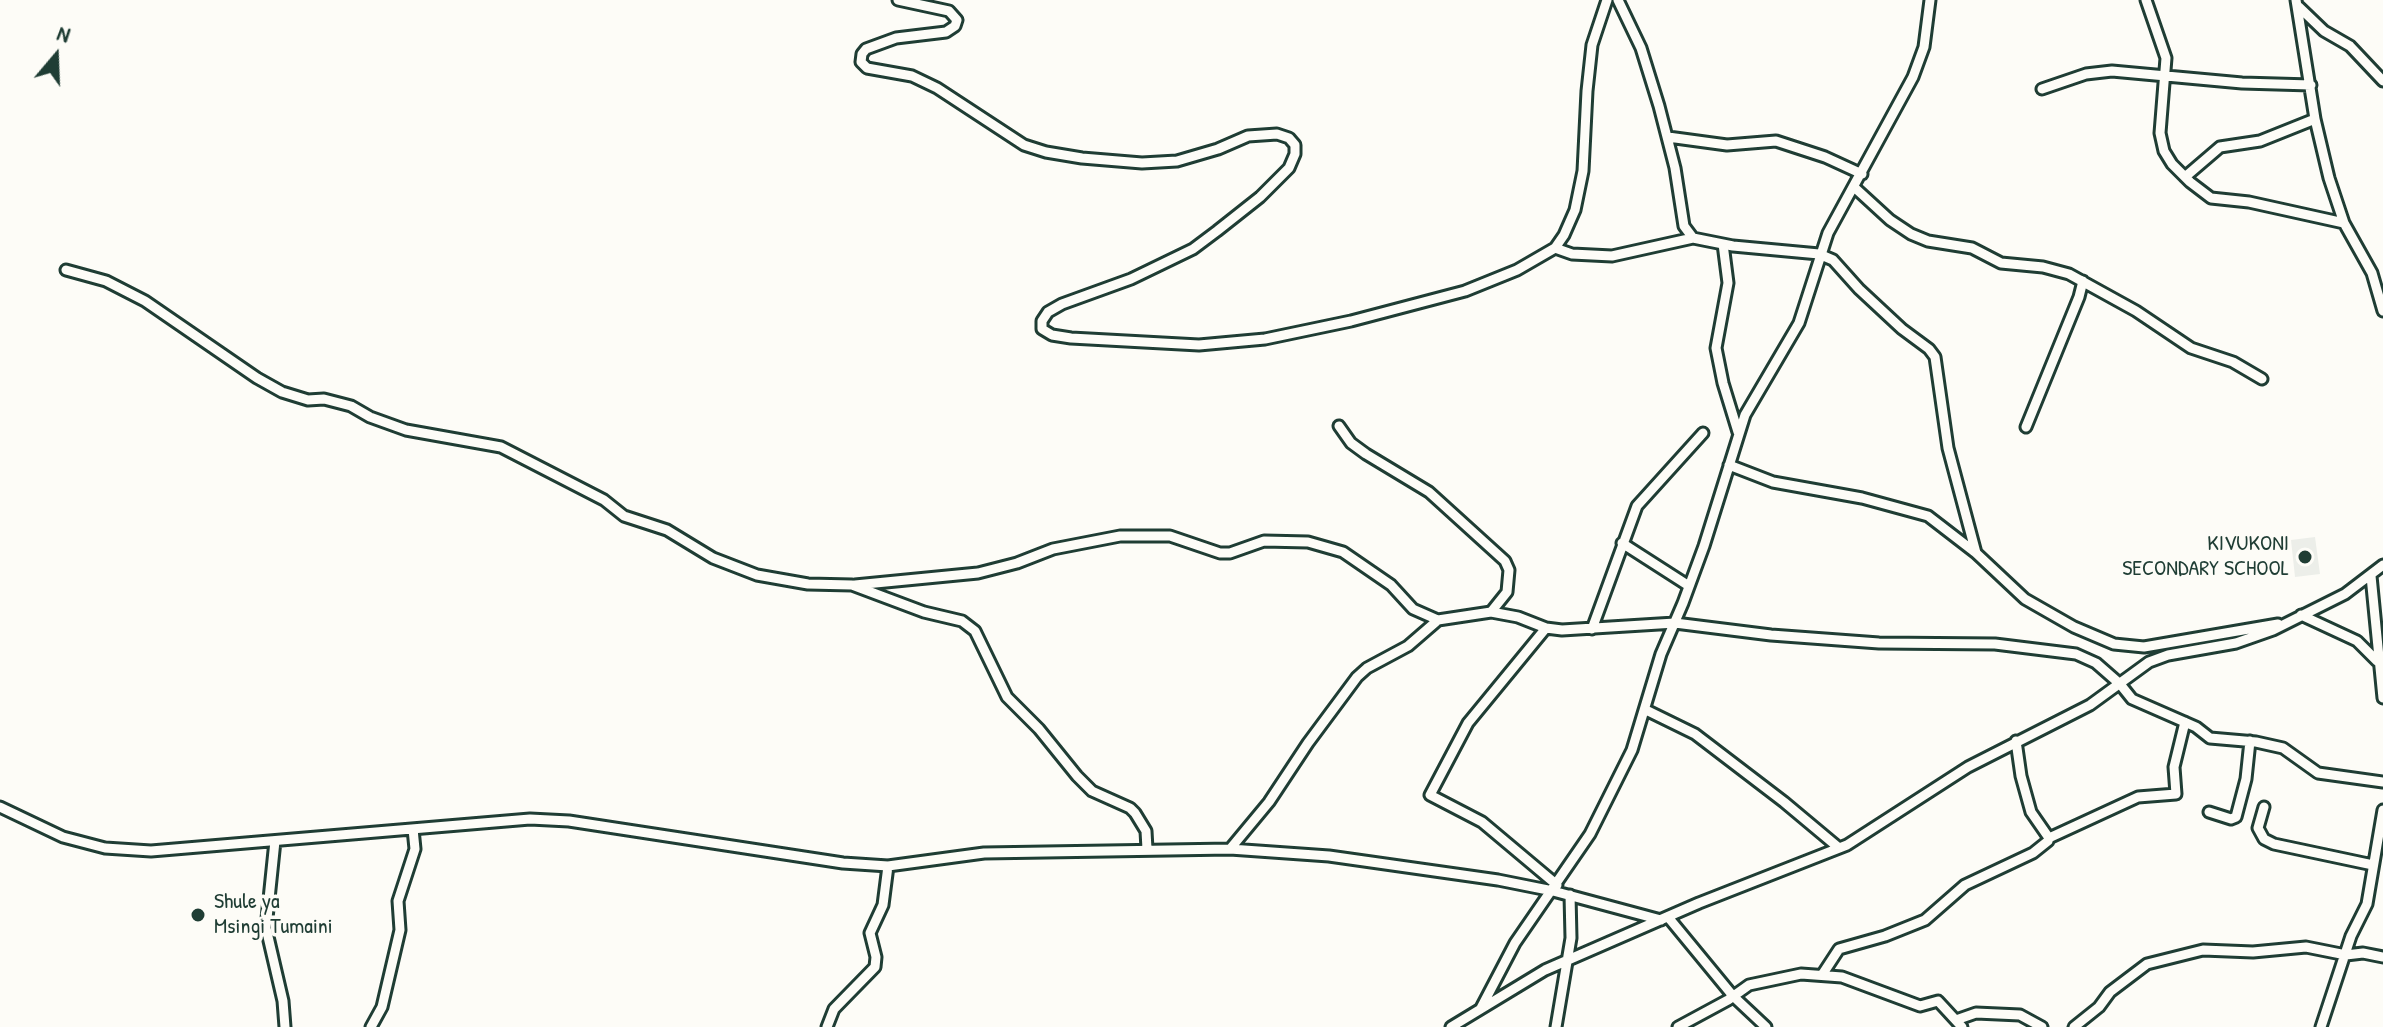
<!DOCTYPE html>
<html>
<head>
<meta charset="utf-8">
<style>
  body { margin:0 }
  #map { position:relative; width:2383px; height:1027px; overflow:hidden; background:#fdfcf7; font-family:"Patrick Hand",sans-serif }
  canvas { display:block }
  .north { position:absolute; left:16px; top:16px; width:80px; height:80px; -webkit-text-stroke:6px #fdfcf7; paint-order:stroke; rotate:19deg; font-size:22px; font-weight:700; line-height:32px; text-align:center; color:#1f3d34 }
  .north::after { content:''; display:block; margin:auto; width:28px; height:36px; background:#1f3d34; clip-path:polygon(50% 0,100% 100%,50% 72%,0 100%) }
</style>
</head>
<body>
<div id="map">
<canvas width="2383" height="1027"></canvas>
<div class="north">N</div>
</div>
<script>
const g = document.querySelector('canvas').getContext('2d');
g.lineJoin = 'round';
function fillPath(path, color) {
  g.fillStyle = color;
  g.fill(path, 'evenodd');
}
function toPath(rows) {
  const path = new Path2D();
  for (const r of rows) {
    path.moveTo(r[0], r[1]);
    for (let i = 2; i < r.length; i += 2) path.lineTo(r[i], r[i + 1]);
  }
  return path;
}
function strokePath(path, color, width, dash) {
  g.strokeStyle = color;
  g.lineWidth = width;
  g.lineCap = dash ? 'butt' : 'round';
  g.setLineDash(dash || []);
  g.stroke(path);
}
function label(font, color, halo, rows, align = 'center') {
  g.font = font + ' "Patrick Hand",sans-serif';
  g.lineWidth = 7;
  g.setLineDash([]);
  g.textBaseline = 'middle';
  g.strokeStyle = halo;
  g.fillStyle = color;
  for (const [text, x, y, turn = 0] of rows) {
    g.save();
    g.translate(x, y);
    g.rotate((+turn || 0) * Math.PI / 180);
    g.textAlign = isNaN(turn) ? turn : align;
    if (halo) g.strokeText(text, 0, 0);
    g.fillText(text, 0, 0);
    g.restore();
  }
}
fillPath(toPath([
  [2315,537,2320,574,2295,577,2291,540]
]), '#eceee9');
const minor = toPath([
  [898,0,949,11,957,20,955,26,946,32,896,38,866,49,862,54,861,62,867,68,912,76,937,88,1024,145,1046,152,1082,158,1142,163,1177,161,1218,149,1248,136,1277,134,1289,138,1295,145,1295,154,1289,168,1260,197,1217,231,1193,249,1131,279,1062,304,1048,312,1042,321,1042,329,1052,335,1071,338,1199,345,1265,339,1351,321,1465,291,1517,270,1555,248,1564,235,1575,210,1583,171,1587,91,1592,45,1607,0],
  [1618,0,1641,48,1659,106,1675,168,1684,226,1693,238],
  [2146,0,2166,58,2160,133,2164,151,2172,164,2190,182,2211,198,2249,202,2344,223],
  [2296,0,2315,119,2329,178,2344,223,2372,273,2383,311],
  [2299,7,2324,31,2350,46,2383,81],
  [2042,89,2086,74,2112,71,2242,83,2311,85],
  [1668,137,1727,145,1776,141,1825,157,1862,174],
  [2185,177,2220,147,2260,141,2315,119],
  [1854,187,1890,220,1911,234,1928,241,1972,248,2001,263,2043,267,2069,274,2136,311,2191,348,2233,362,2262,379],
  [1723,244,1728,283,1716,348,1723,383,1738,432],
  [1555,248,1572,254,1612,256,1693,238,1733,246,1819,254,1833,260,1859,289,1902,329,1929,349,1935,357,1948,448,1976,553],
  [66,270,106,281,145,301,257,378,282,392,308,400,324,399,351,406,370,417,406,430,501,447,604,500,624,516,667,530,713,558,757,575,808,584,852,585,924,612,962,621,975,631,1007,697,1039,729,1077,776,1092,791,1130,808,1135,813,1146,831,1147,849],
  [1339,426,1351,443,1366,454,1429,492,1505,561,1509,570,1507,592,1491,612],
  [2026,427,2079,297,2083,281],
  [1729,465,1773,482,1862,498,1928,516,1976,553,2025,599,2074,627,2114,644,2144,647,2278,624],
  [1622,543,1689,586],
  [2371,576,2383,698],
  [855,585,978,573,1017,563,1053,549,1120,536,1170,536,1220,553,1230,553,1264,541,1308,542,1343,552,1391,585,1413,609,1438,620],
  [2301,615,2357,641,2377,661],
  [1546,628,1468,723,1430,795,1482,822,1557,885],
  [1592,629,1637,506,1703,433],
  [1646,710,1695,734,1784,802,1839,848],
  [0,807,63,837,105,848,151,851,530,819,569,821,843,863,888,866,984,853,1230,849,1329,856,1498,880,1553,891,1661,920],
  [2264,807,2258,828,2264,839,2274,844,2373,865],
  [2209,812,2231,819,2236,817,2246,779,2250,741],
  [2049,838,2138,797,2176,794,2174,767,2185,722],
  [275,841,266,928,283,1001,285,1027],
  [1230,849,1269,802,1308,743,1357,677,1367,668,1408,646,1438,620,1491,612,1518,617,1546,628,1562,630,1675,623,1771,635,1879,643,1995,644,2076,654,2096,663,2120,684,2132,699,2196,727,2210,738,2256,742,2283,748,2318,773,2383,782],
  [1668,917,1733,996,1766,1027],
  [1822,975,1839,949,1885,936,1925,920,1965,885,2033,853,2048,841,2049,838,2031,812,2021,776,2016,741],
  [1481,1008,1515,943,1590,834,1632,750,1661,654,1683,603,1704,546,1745,415,1799,323,1828,233,1913,77,1924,47,1930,0],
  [1956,1020,1976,1013,2020,1015,2042,1027],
  [371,1027,382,1007,400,930,398,901,415,849,413,829],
  [827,1027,834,1009,875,967,876,957,870,933,883,905,888,866],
  [1451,1027,1545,970,1699,903,1847,845,1968,767,2090,705,2149,662,2168,655,2236,643,2273,630,2345,594,2383,565],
  [1556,1027,1571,938,1570,895],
  [1678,1027,1728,1000,1749,985,1801,974,1842,977,1920,1006,1938,1001,1962,1027],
  [2074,1027,2099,1007,2110,992,2147,964,2203,950,2253,952,2306,947,2346,955,2363,953,2383,957],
  [2321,1027,2351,936,2367,904,2383,810]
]);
strokePath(minor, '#1f3d34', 15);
strokePath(minor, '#fdfcf7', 9);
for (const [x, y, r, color] of [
  [2305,557,8,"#1f3d34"],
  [198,915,8,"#1f3d34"]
]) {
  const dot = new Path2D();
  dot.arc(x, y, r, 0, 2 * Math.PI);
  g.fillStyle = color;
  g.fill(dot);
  strokePath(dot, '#fdfcf7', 3);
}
label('22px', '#1f3d34', '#fdfcf7', [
  ["KIVUKONI",2289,544],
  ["SECONDARY SCHOOL",2289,569],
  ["Shule ya",214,902,"left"],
  ["Msingi Tumaini",214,927,"left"]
], 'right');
</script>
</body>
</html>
